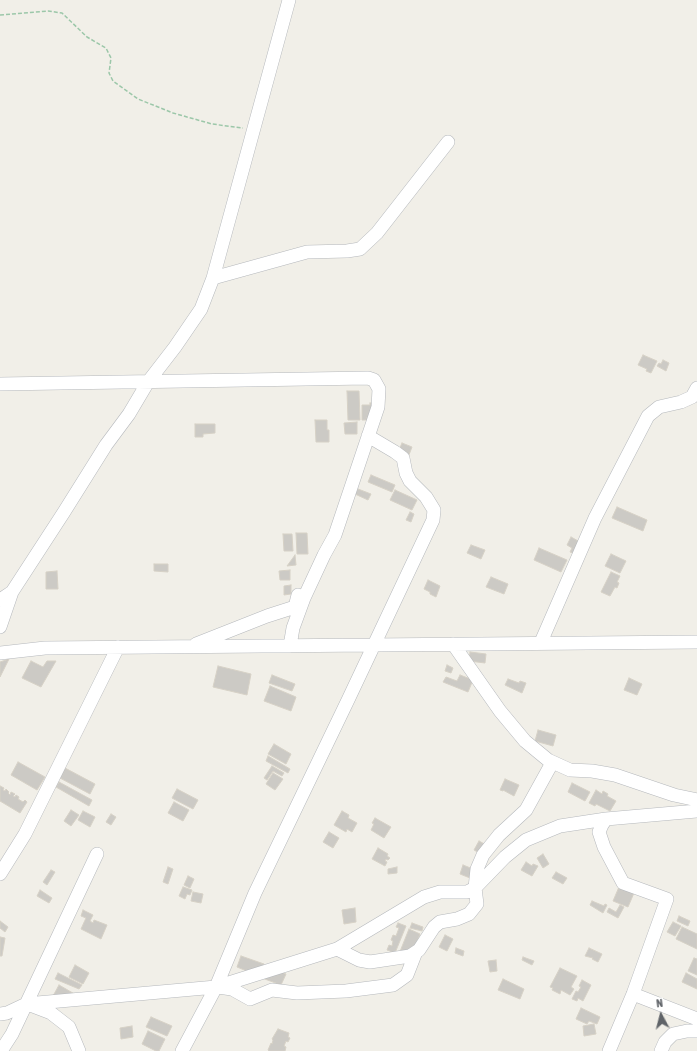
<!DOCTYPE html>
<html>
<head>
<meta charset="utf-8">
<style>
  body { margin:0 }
  #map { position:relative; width:697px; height:1051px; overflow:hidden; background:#f1efe8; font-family:"Asap Condensed",sans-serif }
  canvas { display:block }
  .north { position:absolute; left:641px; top:995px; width:40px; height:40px; -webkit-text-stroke:3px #fff; paint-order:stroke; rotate:353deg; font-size:11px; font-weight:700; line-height:16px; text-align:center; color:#5f6368 }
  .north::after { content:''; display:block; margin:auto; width:14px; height:18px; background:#5f6368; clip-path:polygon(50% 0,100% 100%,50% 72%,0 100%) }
</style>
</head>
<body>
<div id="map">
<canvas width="697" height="1051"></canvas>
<div class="north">N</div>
</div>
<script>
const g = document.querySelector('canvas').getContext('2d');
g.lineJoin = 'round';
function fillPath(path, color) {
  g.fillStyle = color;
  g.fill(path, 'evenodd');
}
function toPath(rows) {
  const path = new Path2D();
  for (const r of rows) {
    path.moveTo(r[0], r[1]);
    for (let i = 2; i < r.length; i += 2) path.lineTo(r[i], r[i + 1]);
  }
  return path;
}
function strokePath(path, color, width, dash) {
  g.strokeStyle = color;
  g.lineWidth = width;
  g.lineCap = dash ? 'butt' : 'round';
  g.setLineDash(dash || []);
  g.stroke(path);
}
const building = toPath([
  [643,355,657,361,651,373,646,371,647,369,638,365,643,355],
  [663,360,669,363,666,371,657,366,659,363,661,364,663,360],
  [347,391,359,391,360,420,348,420,347,391],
  [370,403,378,403,378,416,367,417,367,420,362,420,362,405,370,405,370,403],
  [315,420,327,420,327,430,329,430,329,442,316,442,315,420],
  [357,422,357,434,345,434,344,423,357,422],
  [195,424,215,424,215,433,203,434,203,437,195,437,195,424],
  [402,443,412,447,407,460,397,455,402,443],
  [371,475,395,485,392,492,368,482,371,475],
  [358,489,371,494,368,500,355,494,358,489],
  [395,490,417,500,412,510,390,500,395,490],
  [617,507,647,520,643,531,612,518,617,507],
  [410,512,414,514,411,522,406,520,410,512],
  [296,533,307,533,308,554,297,554,296,533],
  [283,534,292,534,293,551,284,551,283,534],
  [571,537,580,542,575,554,570,552,572,548,567,545,571,537],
  [471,545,485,550,481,559,467,553,471,545],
  [539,548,567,560,561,572,534,560,539,548],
  [611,554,626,561,620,573,605,566,611,554],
  [295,555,296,565,287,566,295,555],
  [154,564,168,564,168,572,154,571,154,564],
  [290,570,290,580,280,580,279,571,290,570],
  [57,571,58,589,46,589,46,572,57,571],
  [611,572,620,576,617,582,619,583,617,588,615,587,610,596,601,592,611,572],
  [491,577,508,584,504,594,486,587,491,577],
  [428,580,440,586,436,597,430,594,430,592,424,589,428,580],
  [291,585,291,594,284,595,284,586,291,585],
  [470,652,486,654,485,663,469,661,470,652],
  [9,659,0,677,0,662,9,659],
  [31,661,43,667,47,661,56,661,41,687,22,678,31,661],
  [447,665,453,668,451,673,445,671,447,665],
  [218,666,251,674,247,695,213,687,218,666],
  [272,675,295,684,292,691,269,683,272,675],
  [460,675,473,680,468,692,443,682,446,677,457,681,460,675],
  [629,678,642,684,637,695,624,690,629,678],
  [508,679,519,683,520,681,526,683,522,693,505,685,508,679],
  [270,686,296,697,291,711,264,701,270,686],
  [538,730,556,735,553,746,535,741,538,730],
  [274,744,291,754,286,764,268,754,274,744],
  [268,756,290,769,288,773,266,761,268,756],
  [18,762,45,777,37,790,11,775,18,762],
  [272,766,284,773,282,776,273,771,267,780,264,778,272,766],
  [65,768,95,784,90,794,60,778,65,768],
  [273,773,283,779,275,790,266,784,273,773],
  [505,779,519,785,514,796,503,790,503,791,500,790,505,779],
  [59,782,92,800,89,806,56,787,59,782],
  [572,783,590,792,585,801,568,792,572,783],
  [0,786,4,788,3,790,5,791,6,789,9,792,8,793,10,795,11,792,15,794,13,796,15,797,16,795,19,797,18,799,23,802,25,800,27,802,20,813,0,801,0,786],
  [177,789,198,800,193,809,172,798,177,789],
  [596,790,602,794,603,791,608,794,607,796,616,801,610,811,596,804,595,806,589,803,596,790],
  [174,802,189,810,183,821,168,813,174,802],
  [71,810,79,815,71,826,64,821,71,810],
  [83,811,95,817,90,827,78,820,83,811],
  [342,811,349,815,348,818,357,823,352,832,347,829,346,832,334,825,342,811],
  [111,814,116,817,111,825,106,822,111,814],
  [375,818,391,827,384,838,371,830,374,824,372,823,375,818],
  [329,832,339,838,333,848,323,842,329,832],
  [479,841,488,846,483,855,474,850,479,841],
  [378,848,388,854,387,856,390,858,388,860,386,859,385,861,387,862,385,866,372,859,378,848],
  [543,854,549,864,543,868,537,858,543,854],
  [526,862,532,866,533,864,538,866,532,876,521,870,526,862],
  [463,865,473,869,470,878,460,874,463,865],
  [168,867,173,869,168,884,163,882,168,867],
  [397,867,397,873,388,874,388,869,397,867],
  [51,870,55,872,47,885,43,882,51,870],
  [556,872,567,878,563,884,552,878,556,872],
  [188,876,194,879,190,888,184,885,188,876],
  [183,887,192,890,190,895,187,894,185,899,179,896,183,887],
  [619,887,634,893,628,907,613,901,619,887],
  [40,890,52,898,49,903,37,896,40,890],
  [193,892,203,894,201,903,191,901,193,892],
  [592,901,604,906,605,904,607,905,603,913,590,905,592,901],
  [620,905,624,907,618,918,607,912,609,908,616,912,620,905],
  [355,908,356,922,344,924,342,910,355,908],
  [83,910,93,915,90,921,93,923,94,920,107,925,101,939,81,929,86,918,81,916,83,910],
  [679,916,690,921,688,926,677,921,679,916],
  [0,921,8,927,5,932,0,928,0,921],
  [673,922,681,926,675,936,667,932,673,922],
  [398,923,406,926,395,953,387,950,389,945,392,946,393,941,391,940,393,935,396,936,399,928,396,927,398,923],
  [412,923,423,927,422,931,410,928,412,923],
  [682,927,697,934,697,949,676,939,682,927],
  [409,929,420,934,410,959,399,954,409,929],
  [445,935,453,939,447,951,439,947,445,935],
  [0,937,5,938,2,956,0,956,0,937],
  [456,948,464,951,463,956,455,953,456,948],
  [589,948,602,954,598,962,592,959,593,958,585,956,589,948],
  [241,956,264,964,259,976,237,967,241,956],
  [523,957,534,961,532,965,522,960,523,957],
  [694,958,697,959,697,975,688,971,694,958],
  [496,960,497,971,490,972,488,961,496,960],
  [75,965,89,973,83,984,69,977,75,965],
  [267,966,286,974,281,985,262,978,267,966],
  [560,968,577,976,571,987,574,989,570,995,561,990,560,994,552,990,553,988,550,987,560,968],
  [58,973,82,985,79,989,55,979,58,973],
  [686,973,697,979,697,989,682,982,686,973],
  [503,979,524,989,520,999,498,990,503,979],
  [582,980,591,985,583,1001,578,998,577,1001,572,999,576,991,578,992,581,987,579,986,582,980],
  [59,985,78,996,53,996,59,985],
  [581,1008,600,1017,597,1024,589,1021,587,1024,576,1019,581,1008],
  [151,1017,172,1026,167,1036,146,1027,151,1017],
  [594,1024,596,1034,584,1036,583,1026,594,1024],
  [132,1026,133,1037,121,1039,120,1028,132,1026],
  [278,1029,289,1033,288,1037,290,1038,288,1042,286,1041,284,1046,286,1047,285,1051,269,1051,268,1050,271,1043,272,1044,273,1040,272,1039,278,1029],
  [148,1031,165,1039,159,1051,156,1051,142,1044,148,1031]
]);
fillPath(building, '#cccac5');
strokePath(building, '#d6d1c6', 1);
const minor = toPath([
  [213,278,307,252,347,251,360,249,377,233,448,142],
  [0,384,368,378,374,380,379,389,378,407,335,535,324,555,304,598,293,628,290,646],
  [0,600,12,592,64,512,106,445,129,414,148,382,175,347,201,309,213,278,289,0],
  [0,627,12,592],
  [541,642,595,518,648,416,659,407,681,402,692,397,697,388],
  [196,644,267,616,295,607,298,595],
  [453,644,500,711,525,741,548,760,570,770,592,771,615,775,674,795,697,800],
  [0,653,45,648,697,642],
  [606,819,602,825,599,832,604,847,623,883,667,899,633,994,609,1051],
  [0,874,25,834,118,647],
  [337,949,359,960,370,962,410,956,419,950,434,927,440,922,457,919,469,914,477,904,475,888,477,869,483,855,499,835,526,810,552,763],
  [218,987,232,989,250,999,272,990,297,993,346,991,393,985,407,975,416,952],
  [633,994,697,1019],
  [30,1005,51,1013,69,1027,79,1051],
  [0,1014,7,1013,26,1004,216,987,337,949,424,897,440,892,467,892,475,888,505,857,526,840,560,826,606,819,697,811],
  [1,1051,12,1034,97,854],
  [182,1051,216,987,255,893,348,700,433,520,434,510,426,497,410,481,406,473,403,458,395,452,368,436],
  [661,1051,665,1042,673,1034,687,1031,697,1031]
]);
strokePath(minor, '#b5b8bc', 14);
strokePath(toPath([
  [0,15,48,11,62,13,87,37,106,48,111,58,109,73,113,81,138,99,173,113,212,124,243,128]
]), '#9cc7a9', 1.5, [4, 2]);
strokePath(minor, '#fff', 13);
</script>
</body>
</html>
